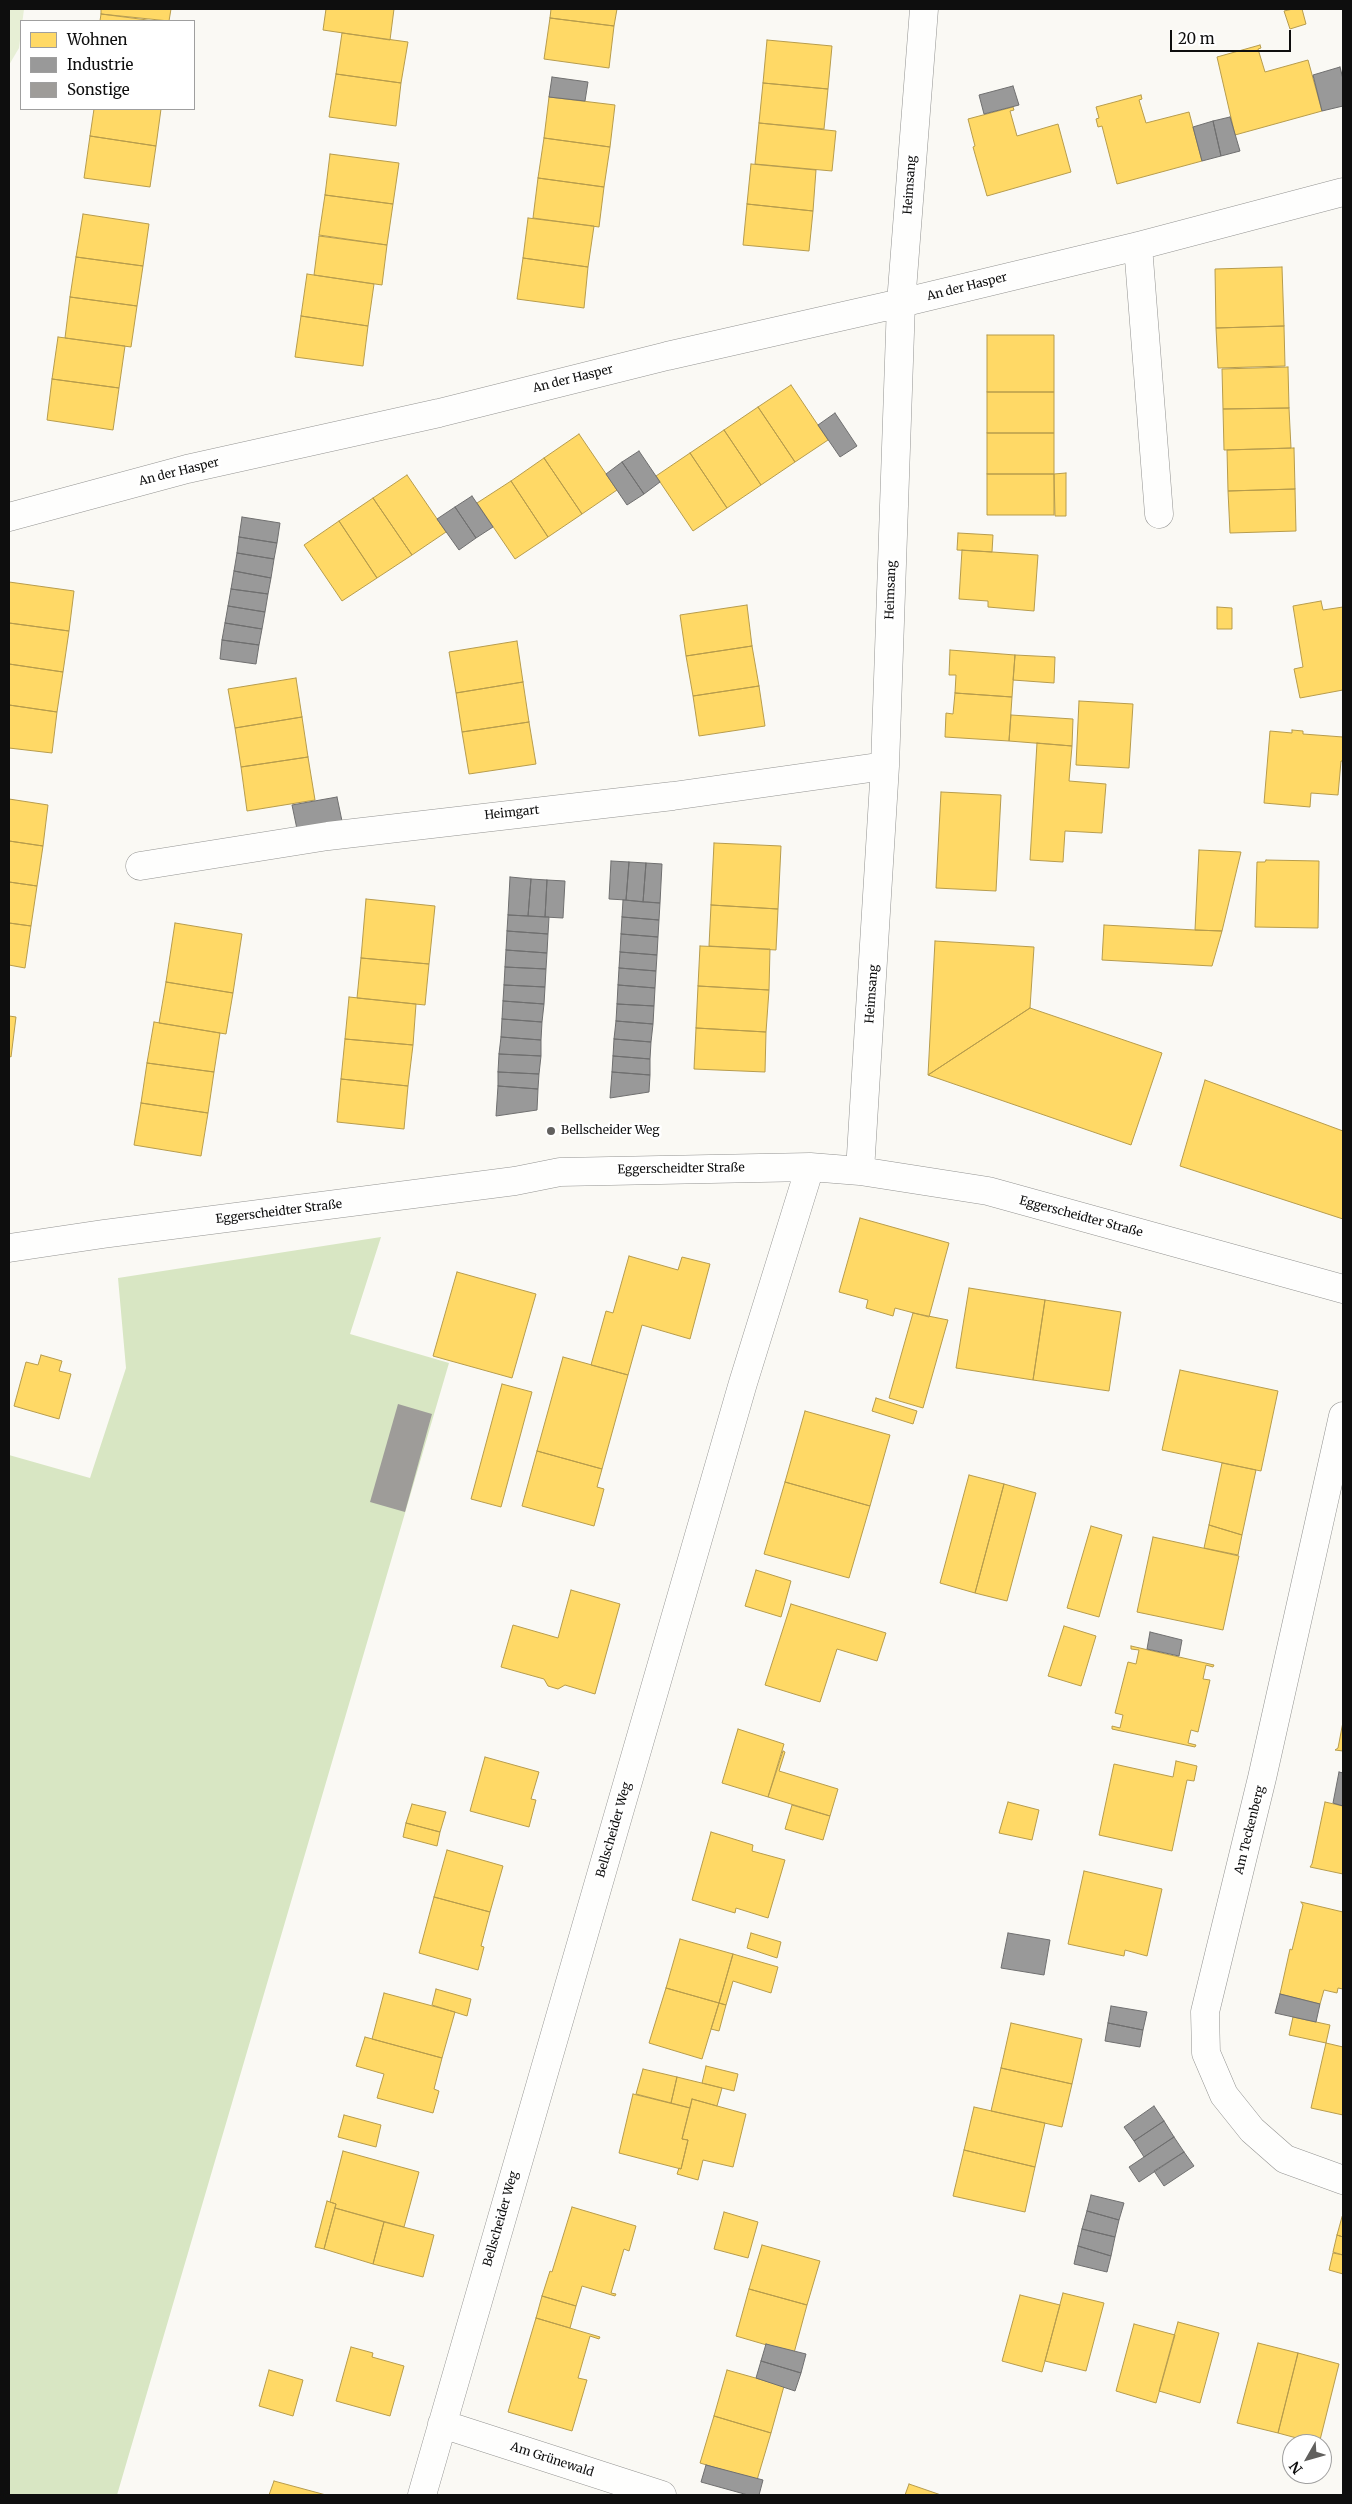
<!DOCTYPE html>
<html>
<head>
<meta charset="utf-8">
<style>
  body { margin:0 }
  #map { position:relative; width:1352px; height:2504px; overflow:hidden; background:#faf9f4; font-family:Merriweather,serif }
  canvas { display:block }
  .frame { position:absolute; inset:0; border:10px solid #0e0e0e; pointer-events:none }
  .legend { position:absolute; left:20px; top:20px; width:175px; height:90px; box-sizing:border-box; background:#fff; border:1px solid #9f9f9f; margin:0; padding:6px 9px; list-style:none; font-size:15px; color:#0e0e0e }
  .legend li { display:flex; align-items:center; gap:10px; height:25px }
  .legend b { width:25px; border:1px solid #9f9f9f }
  .north { position:absolute; left:1282px; top:2434px; width:50px; height:50px; box-sizing:border-box; background:#fff; border:1px solid #9f9f9f; border-radius:50%; rotate:232deg; font-size:14px; font-weight:700; line-height:20px; text-align:center; color:#0e0e0e }
  .north::after { content:''; display:block; margin:auto; width:18px; height:22px; background:#61605e; clip-path:polygon(50% 0,100% 100%,50% 72%,0 100%) }
  .scale { position:absolute; left:1170px; top:30px; width:121px; height:22px; box-sizing:border-box; border:2px solid #0e0e0e; border-top:0; padding-left:6px; font-size:15px; line-height:18px; white-space:nowrap; color:#0e0e0e; -webkit-text-stroke:4px #fff; paint-order:stroke }
</style>
</head>
<body>
<div id="map">
<canvas width="1352" height="2504"></canvas>
<div class="frame"></div>
<ul class="legend">
<li><b style="height:14px;background:#ffd966"></b>Wohnen</li>
<li><b style="height:14px;background:#999"></b>Industrie</li>
<li><b style="height:14px;background:#9e9c99"></b>Sonstige</li>
</ul>
<div class="north">N</div>
<div class="scale">20 m</div>
</div>
<script>
const g = document.querySelector('canvas').getContext('2d');
g.lineJoin = 'round';
function fillPath(path, color) {
  g.fillStyle = color;
  g.fill(path, 'evenodd');
}
function toPath(rows) {
  const path = new Path2D();
  for (const r of rows) {
    path.moveTo(r[0], r[1]);
    for (let i = 2; i < r.length; i += 2) path.lineTo(r[i], r[i + 1]);
  }
  return path;
}
function strokePath(path, color, width, dash) {
  g.strokeStyle = color;
  g.lineWidth = width;
  g.lineCap = dash ? 'butt' : 'round';
  g.setLineDash(dash || []);
  g.stroke(path);
}
function label(font, color, halo, rows, align = 'center') {
  g.font = font + ' Merriweather,serif';
  g.lineWidth = 5;
  g.setLineDash([]);
  g.textBaseline = 'middle';
  g.strokeStyle = halo;
  g.fillStyle = color;
  for (const [text, x, y, turn = 0] of rows) {
    g.save();
    g.translate(x, y);
    g.rotate((+turn || 0) * Math.PI / 180);
    g.textAlign = isNaN(turn) ? turn : align;
    if (halo) g.strokeText(text, 0, 0);
    g.fillText(text, 0, 0);
    g.restore();
  }
}
fillPath(toPath([
  [9,9,24,9,19,48,9,65]
]), '#e7efd5');
fillPath(toPath([
  [381,1237,350,1334,449,1363,117,2495,9,2495,9,1455,90,1478,126,1368,118,1278]
]), '#d8e6c3');
const homes = toPath([
  [101,9,171,9,169,21,101,14,101,9],
  [326,9,394,9,390,40,323,30,326,9],
  [551,9,617,9,614,26,550,18,551,9],
  [1293,9,1302,9,1306,24,1290,29,1284,11,1293,9],
  [101,14,155,21,100,21,101,14],
  [550,18,614,26,609,68,544,59,550,18],
  [342,33,408,42,401,83,336,74,342,33],
  [767,40,832,46,828,89,763,83,767,40],
  [1260,45,1261,48,1258,49,1265,72,1308,60,1322,111,1235,135,1217,57,1260,45],
  [336,74,401,83,396,126,329,117,336,74],
  [763,83,828,89,824,129,759,123,763,83],
  [1141,95,1142,99,1139,100,1146,123,1189,112,1202,161,1117,184,1102,126,1098,127,1096,119,1099,118,1096,107,1141,95],
  [549,97,615,105,610,147,544,138,549,97],
  [1013,107,1014,110,1010,111,1017,136,1058,124,1071,172,987,196,973,147,975,146,968,119,1013,107],
  [94,109,161,109,156,146,90,136,94,109],
  [759,123,836,131,832,171,755,164,759,123],
  [90,136,156,146,150,187,84,178,90,136],
  [544,138,610,147,604,187,538,178,544,138],
  [330,154,399,163,393,204,325,195,330,154],
  [751,164,816,170,813,211,747,204,751,164],
  [538,178,604,187,599,227,533,218,538,178],
  [325,195,393,204,387,245,319,235,325,195],
  [747,204,813,211,809,251,743,245,747,204],
  [83,214,149,224,143,266,76,257,83,214],
  [528,218,594,226,588,267,523,258,528,218],
  [319,236,387,245,382,285,314,275,319,236],
  [76,257,143,266,137,306,70,297,76,257],
  [523,258,588,267,584,308,517,299,523,258],
  [1282,267,1284,326,1216,328,1215,269,1282,267],
  [307,274,374,284,368,326,301,316,307,274],
  [70,297,137,306,131,347,65,338,70,297],
  [301,316,368,326,363,366,295,357,301,316],
  [1284,326,1285,366,1218,368,1216,328,1284,326],
  [987,335,1054,335,1054,392,987,392,987,335],
  [58,337,125,346,119,388,52,379,58,337],
  [1288,367,1289,408,1223,409,1222,369,1288,367],
  [52,379,119,388,113,430,47,420,52,379],
  [791,385,828,440,795,462,758,407,791,385],
  [987,392,1054,392,1054,433,987,433,987,392],
  [758,407,795,462,761,485,724,430,758,407],
  [1289,408,1291,448,1224,450,1223,409,1289,408],
  [724,430,761,485,727,508,690,453,724,430],
  [987,433,1054,433,1054,474,987,474,987,433],
  [579,434,617,490,582,514,544,458,579,434],
  [1294,448,1295,489,1228,491,1227,450,1294,448],
  [690,453,727,508,693,531,656,476,690,453],
  [544,458,582,514,548,537,511,481,544,458],
  [1066,473,1066,516,1055,516,1054,474,1066,473],
  [987,474,1054,474,1054,515,987,515,987,474],
  [407,475,446,532,412,555,373,498,407,475],
  [511,481,548,537,515,559,477,503,511,481],
  [1295,489,1296,531,1230,533,1228,491,1295,489],
  [373,498,412,555,377,578,339,521,373,498],
  [339,521,377,578,342,601,304,545,339,521],
  [958,533,993,535,992,552,957,550,958,533],
  [962,550,1038,555,1034,611,988,607,988,601,959,599,962,550],
  [9,582,74,591,69,631,9,623,9,582],
  [1321,601,1323,610,1343,607,1343,690,1300,698,1294,669,1303,667,1293,606,1321,601],
  [747,605,752,646,686,656,680,615,747,605],
  [1217,607,1232,608,1232,629,1217,629,1217,607],
  [9,623,69,631,63,672,9,664,9,623],
  [517,641,523,682,456,693,449,652,517,641],
  [752,646,759,686,693,696,686,656,752,646],
  [950,650,1015,655,1012,697,955,693,956,675,949,675,950,650],
  [1015,655,1055,657,1054,683,1013,680,1015,655],
  [9,664,63,672,57,712,9,705,9,664],
  [296,678,302,717,235,728,228,689,296,678],
  [523,682,529,722,462,732,456,693,523,682],
  [759,686,765,726,699,736,693,696,759,686],
  [955,693,1012,697,1009,741,945,737,946,713,953,714,955,693],
  [1079,701,1133,704,1129,768,1076,765,1079,701],
  [9,705,57,712,52,753,9,748,9,705],
  [1011,715,1073,719,1072,746,1009,741,1011,715],
  [302,717,308,757,241,767,235,728,302,717],
  [529,722,536,764,469,774,462,732,529,722],
  [1292,730,1303,731,1303,734,1343,737,1343,761,1341,761,1338,795,1311,793,1310,807,1264,803,1270,731,1292,733,1292,730],
  [1037,743,1072,746,1069,781,1106,784,1102,833,1065,831,1063,862,1030,860,1037,743],
  [308,757,315,800,247,811,241,767,308,757],
  [941,792,1001,795,996,891,936,888,941,792],
  [9,799,48,805,43,846,9,841,9,799],
  [9,841,43,846,37,886,9,882,9,841],
  [714,843,781,846,778,909,711,905,714,843],
  [1199,850,1241,852,1222,931,1195,930,1199,850],
  [1266,860,1319,861,1318,928,1255,927,1257,862,1265,862,1266,860],
  [9,882,37,886,31,926,9,923,9,882],
  [366,899,435,906,429,964,361,958,366,899],
  [711,905,778,909,776,950,709,946,711,905],
  [9,923,31,926,25,968,9,965,9,923],
  [175,923,242,934,233,993,166,982,175,923],
  [1104,925,1195,930,1222,931,1212,966,1102,960,1104,925],
  [935,941,1034,947,1030,1008,928,1075,935,941],
  [700,946,770,949,769,990,698,986,700,946],
  [361,958,429,964,425,1005,357,998,361,958],
  [166,982,233,993,226,1034,159,1023,166,982],
  [698,986,769,990,766,1032,696,1028,698,986],
  [349,997,416,1004,413,1045,345,1039,349,997],
  [1030,1008,1162,1053,1131,1145,928,1075,1030,1008],
  [9,1016,16,1017,11,1057,9,1056,9,1016],
  [154,1022,220,1033,214,1072,147,1063,154,1022],
  [696,1028,766,1032,765,1072,694,1069,696,1028],
  [345,1039,413,1045,408,1086,341,1079,345,1039],
  [147,1063,214,1072,208,1113,141,1103,147,1063],
  [341,1079,408,1086,404,1129,337,1122,341,1079],
  [1205,1080,1343,1131,1343,1219,1180,1166,1205,1080],
  [141,1103,208,1113,201,1156,134,1145,141,1103],
  [860,1218,949,1243,929,1317,895,1308,893,1316,866,1308,868,1300,839,1292,860,1218],
  [629,1256,678,1270,682,1257,710,1264,690,1339,642,1325,628,1375,591,1365,606,1311,613,1313,629,1256],
  [457,1272,536,1294,512,1378,433,1356,457,1272],
  [969,1288,1045,1300,1033,1380,956,1368,969,1288],
  [1045,1300,1121,1312,1109,1391,1033,1380,1045,1300],
  [913,1313,948,1320,923,1408,889,1398,913,1313],
  [41,1355,62,1361,59,1371,71,1374,59,1419,14,1406,26,1362,38,1365,41,1355],
  [563,1357,628,1375,602,1469,537,1451,563,1357],
  [1180,1370,1278,1391,1261,1471,1162,1450,1180,1370],
  [502,1384,532,1392,501,1507,471,1499,502,1384],
  [876,1398,917,1411,913,1424,872,1411,876,1398],
  [805,1411,890,1435,870,1506,785,1482,805,1411],
  [537,1451,602,1469,597,1487,604,1489,594,1526,522,1506,537,1451],
  [1222,1463,1256,1470,1242,1535,1209,1525,1222,1463],
  [969,1475,1004,1484,975,1593,940,1583,969,1475],
  [785,1482,870,1506,849,1578,764,1554,785,1482],
  [1004,1484,1036,1493,1007,1601,975,1593,1004,1484],
  [1209,1525,1242,1535,1238,1555,1204,1548,1209,1525],
  [1091,1526,1122,1535,1099,1617,1067,1608,1091,1526],
  [1153,1537,1239,1556,1223,1630,1137,1612,1153,1537],
  [756,1570,791,1581,781,1617,745,1606,756,1570],
  [571,1590,620,1604,595,1694,565,1685,558,1689,548,1686,544,1679,501,1667,513,1625,558,1638,571,1590],
  [791,1604,886,1633,877,1661,837,1649,820,1702,765,1685,791,1604],
  [1064,1626,1096,1636,1081,1686,1048,1676,1064,1626],
  [1131,1646,1214,1665,1213,1667,1206,1665,1203,1679,1210,1680,1198,1732,1191,1730,1188,1743,1196,1745,1195,1747,1112,1729,1112,1726,1120,1728,1123,1715,1115,1713,1128,1662,1136,1664,1139,1650,1131,1649,1131,1646],
  [1343,1722,1343,1751,1335,1750,1338,1748,1343,1722],
  [738,1729,784,1744,768,1797,722,1783,738,1729],
  [783,1751,785,1752,779,1771,838,1789,830,1816,768,1797,783,1751],
  [485,1757,539,1772,531,1799,536,1800,529,1827,470,1811,485,1757],
  [1176,1761,1197,1766,1194,1781,1187,1780,1172,1851,1099,1835,1114,1764,1173,1777,1176,1761],
  [1008,1802,1039,1810,1032,1840,999,1833,1008,1802],
  [1325,1802,1343,1806,1343,1874,1310,1867,1312,1864,1325,1802],
  [412,1804,446,1812,440,1832,406,1823,412,1804],
  [792,1805,830,1816,823,1840,785,1829,792,1805],
  [406,1823,440,1832,437,1846,403,1837,406,1823],
  [711,1832,753,1845,752,1851,785,1860,768,1918,736,1908,735,1913,692,1900,711,1832],
  [447,1850,503,1866,490,1912,434,1897,447,1850],
  [1084,1871,1162,1889,1147,1956,1125,1950,1124,1956,1068,1944,1084,1871],
  [434,1897,490,1912,481,1946,484,1947,478,1970,419,1953,434,1897],
  [1301,1902,1343,1912,1343,1989,1338,1988,1337,1993,1324,1990,1320,2004,1280,1994,1290,1949,1292,1950,1303,1905,1301,1902],
  [751,1933,781,1942,777,1958,747,1948,751,1933],
  [680,1939,733,1954,719,2003,666,1988,680,1939],
  [733,1954,778,1967,771,1993,733,1981,726,2005,719,2003,733,1954],
  [666,1988,719,2003,702,2059,649,2043,666,1988],
  [436,1989,471,1999,467,2016,432,2005,436,1989],
  [384,1993,455,2012,442,2058,372,2039,384,1993],
  [719,2003,726,2005,719,2031,711,2029,719,2003],
  [1293,2017,1330,2025,1326,2043,1289,2035,1293,2017],
  [1011,2023,1082,2039,1072,2084,1001,2068,1011,2023],
  [365,2037,442,2058,434,2089,439,2091,433,2113,377,2098,384,2074,356,2066,365,2037],
  [1326,2043,1343,2047,1343,2115,1311,2108,1326,2043],
  [706,2066,738,2074,734,2091,702,2083,706,2066],
  [1001,2068,1072,2084,1062,2127,991,2111,1001,2068],
  [643,2069,677,2077,671,2103,636,2094,643,2069],
  [677,2077,722,2088,717,2106,692,2099,690,2108,671,2103,677,2077],
  [633,2094,690,2108,682,2139,688,2140,681,2169,619,2153,633,2094],
  [692,2099,746,2114,733,2167,703,2160,698,2180,677,2174,679,2168,681,2169,688,2140,682,2139,692,2099],
  [974,2107,1045,2123,1035,2167,964,2150,974,2107],
  [344,2115,381,2125,376,2147,338,2137,344,2115],
  [964,2150,1035,2167,1025,2212,953,2196,964,2150],
  [343,2151,419,2172,404,2227,335,2208,336,2204,330,2202,343,2151],
  [327,2201,336,2204,324,2249,315,2247,327,2201],
  [572,2207,636,2226,629,2251,624,2249,611,2293,616,2294,615,2296,582,2286,576,2306,542,2296,550,2271,552,2272,572,2207],
  [335,2208,384,2222,373,2264,324,2249,335,2208],
  [724,2212,758,2222,748,2258,714,2249,724,2212],
  [1342,2217,1343,2218,1343,2237,1337,2235,1342,2217],
  [384,2222,434,2235,423,2277,373,2264,384,2222],
  [1337,2235,1343,2237,1343,2255,1333,2252,1337,2235],
  [762,2245,820,2261,807,2305,749,2289,762,2245],
  [1333,2253,1343,2255,1343,2274,1329,2270,1333,2253],
  [749,2289,807,2305,794,2353,736,2336,749,2289],
  [1063,2293,1104,2303,1086,2371,1045,2361,1063,2293],
  [1020,2295,1060,2305,1042,2372,1002,2361,1020,2295],
  [542,2296,576,2306,570,2328,536,2318,542,2296],
  [536,2318,600,2337,599,2339,590,2336,578,2378,587,2380,572,2431,508,2412,536,2318],
  [1178,2322,1219,2333,1200,2403,1159,2391,1178,2322],
  [1134,2324,1175,2335,1156,2403,1116,2391,1134,2324],
  [1258,2343,1298,2353,1278,2433,1237,2423,1258,2343],
  [351,2347,373,2353,372,2357,404,2366,390,2416,336,2401,351,2347],
  [1298,2353,1339,2364,1319,2444,1278,2433,1298,2353],
  [269,2370,303,2380,293,2416,259,2406,269,2370],
  [727,2370,784,2386,771,2433,714,2416,727,2370],
  [714,2416,771,2433,757,2480,700,2463,714,2416],
  [274,2481,326,2495,269,2495,274,2481],
  [909,2484,941,2495,905,2495,909,2484]
]);
fillPath(homes, '#ffd966');
strokePath(homes, '#b79c4c', 1);
const industry = toPath([
  [1340,67,1343,79,1343,106,1322,111,1313,75,1340,67],
  [552,77,588,82,585,101,549,97,552,77],
  [1013,86,1019,105,984,114,979,95,1013,86],
  [1230,117,1240,151,1221,156,1213,121,1230,117],
  [1213,121,1221,156,1202,161,1193,127,1213,121],
  [835,413,857,446,840,457,818,425,835,413],
  [639,451,660,482,644,494,622,462,639,451],
  [622,462,644,494,627,505,606,474,622,462],
  [472,496,493,527,476,538,455,507,472,496],
  [455,507,476,538,459,550,437,519,455,507],
  [242,517,280,523,277,543,239,537,242,517],
  [239,537,277,543,274,559,237,553,239,537],
  [237,553,274,559,271,578,234,571,237,553],
  [234,571,271,578,268,594,231,589,234,571],
  [231,589,268,594,265,612,228,606,231,589],
  [228,606,265,612,262,629,225,623,228,606],
  [225,623,262,629,259,645,222,640,225,623],
  [222,640,259,645,256,664,220,659,222,640],
  [337,797,342,821,297,829,292,805,337,797],
  [611,861,629,862,626,900,609,899,611,861],
  [629,862,646,863,643,902,626,900,629,862],
  [646,863,662,864,660,903,643,902,646,863],
  [510,877,531,879,528,916,508,915,510,877],
  [531,879,547,880,545,917,528,916,531,879],
  [547,880,565,881,563,918,545,917,547,880],
  [623,900,660,903,659,920,622,917,623,900],
  [508,915,549,917,548,934,507,931,508,915],
  [622,917,659,920,658,937,621,934,622,917],
  [507,931,548,934,547,953,506,950,507,931],
  [621,934,658,937,657,955,620,952,621,934],
  [506,950,547,953,546,969,505,967,506,950],
  [620,952,657,955,656,971,619,968,620,952],
  [505,967,546,969,545,987,504,985,505,967],
  [619,968,656,971,655,988,618,985,619,968],
  [504,985,545,987,544,1004,503,1001,504,985],
  [618,985,655,988,654,1006,617,1004,618,985],
  [503,1001,544,1004,542,1022,502,1019,503,1001],
  [617,1004,654,1006,653,1024,616,1021,617,1004],
  [502,1019,542,1022,541,1040,501,1037,502,1019],
  [616,1021,653,1024,651,1042,614,1039,616,1021],
  [501,1037,541,1040,541,1056,499,1054,501,1037],
  [614,1039,651,1042,650,1059,613,1056,614,1039],
  [499,1054,541,1056,539,1074,498,1072,499,1054],
  [613,1056,650,1059,650,1075,612,1072,613,1056],
  [498,1072,539,1074,538,1089,498,1086,498,1072],
  [612,1072,650,1075,649,1092,610,1098,612,1072],
  [498,1086,538,1089,537,1110,496,1116,498,1086],
  [1150,1632,1182,1640,1179,1656,1147,1649,1150,1632],
  [1339,1772,1343,1773,1343,1806,1333,1803,1339,1772],
  [1008,1933,1050,1940,1044,1975,1001,1968,1008,1933],
  [1280,1994,1320,2004,1316,2022,1275,2013,1280,1994],
  [1111,2006,1147,2012,1143,2030,1108,2023,1111,2006],
  [1108,2023,1143,2030,1140,2047,1105,2041,1108,2023],
  [1154,2106,1164,2121,1134,2141,1124,2127,1154,2106],
  [1164,2121,1174,2137,1144,2157,1134,2141,1164,2121],
  [1174,2137,1184,2152,1139,2182,1129,2167,1174,2137],
  [1184,2152,1194,2166,1164,2186,1154,2171,1184,2152],
  [1091,2195,1124,2203,1119,2220,1087,2211,1091,2195],
  [1087,2211,1119,2220,1115,2237,1082,2229,1087,2211],
  [1082,2229,1115,2237,1111,2256,1078,2246,1082,2229],
  [1078,2246,1111,2256,1107,2272,1074,2264,1078,2246],
  [766,2344,806,2354,801,2373,761,2361,766,2344],
  [761,2361,801,2373,795,2391,756,2378,761,2361],
  [706,2465,763,2480,759,2495,748,2495,701,2482,706,2465]
]);
fillPath(industry, '#999');
strokePath(industry, '#6f6f6f', 1);
fillPath(toPath([
  [398,1404,432,1414,405,1512,370,1502]
]), '#9e9c99');
const minor = toPath([
  [1138,246,1159,514],
  [9,517,187,469,439,413,667,356,901,303,1138,246,1343,192],
  [140,866,328,836,673,796,885,766],
  [860,1171,885,766,901,303,924,9],
  [9,1248,103,1234,515,1181,560,1172,810,1167,860,1171,988,1191,1343,1289],
  [1343,1416,1262,1778,1205,2012,1206,2053,1224,2095,1252,2130,1285,2159,1343,2180],
  [442,2424,662,2495],
  [422,2495,743,1383,810,1167]
]);
strokePath(minor, '#949492', 29);
strokePath(minor, '#fefefd', 28);
for (const [x, y, r, color] of [
  [551,1131,5,"#61605e"]
]) {
  const dot = new Path2D();
  dot.arc(x, y, r, 0, 2 * Math.PI);
  g.fillStyle = color;
  g.fill(dot);
  strokePath(dot, '#fff', 2);
}
label('12px', '#0e0e0e', '#fff', [
  ["Heimsang",910,185,-86],
  ["An der Hasper",967,287,-14],
  ["An der Hasper",573,379,-14],
  ["An der Hasper",179,472,-14],
  ["Heimsang",891,590,-88],
  ["Heimgart",512,813,-6],
  ["Heimsang",872,994,-86],
  ["Eggerscheidter Straße",681,1169,-1],
  ["Eggerscheidter Straße",279,1212,-7],
  ["Eggerscheidter Straße",1081,1217,15],
  ["Bellscheider Weg",614,1830,-74],
  ["Am Teckenberg",1250,1830,-76],
  ["Bellscheider Weg",501,2219,-74],
  ["Am Grünewald",552,2460,18]
]);
label('12px', '#0e0e0e', '#fff', [
  ["Bellscheider Weg",561,1131]
], 'left');
</script>
</body>
</html>
